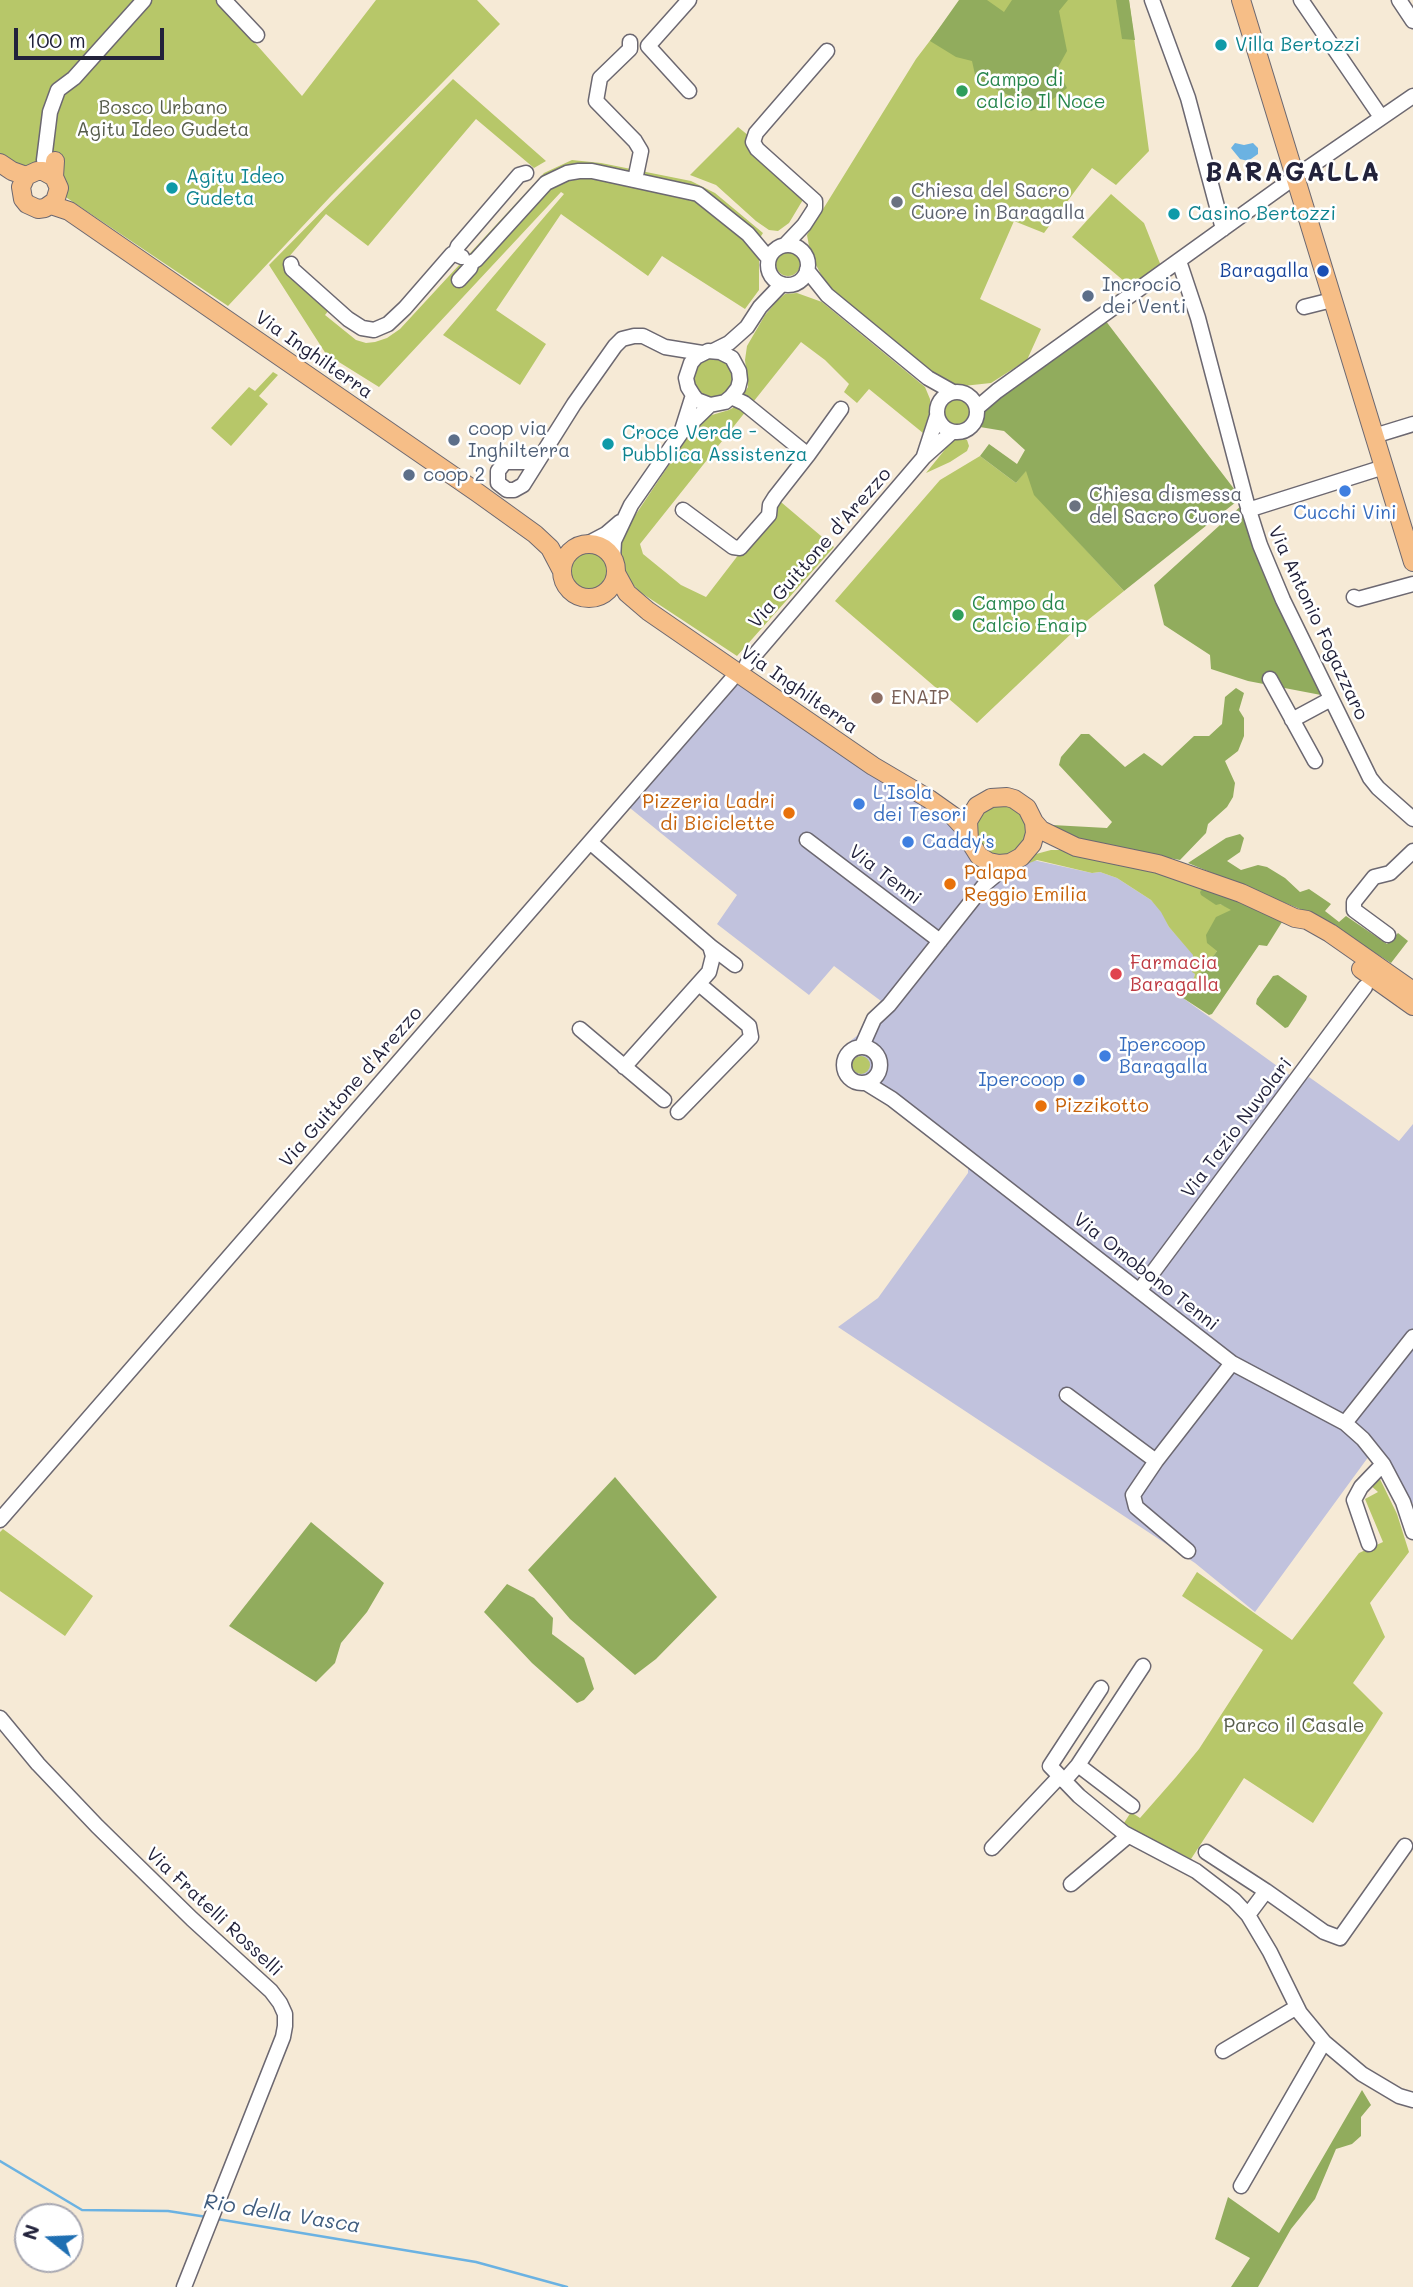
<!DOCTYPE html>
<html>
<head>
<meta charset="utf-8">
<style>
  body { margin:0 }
  #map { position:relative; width:1413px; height:2287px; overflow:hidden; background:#f6ead6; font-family:Mali,sans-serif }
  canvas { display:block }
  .north { position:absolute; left:14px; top:2203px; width:70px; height:70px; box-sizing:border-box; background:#fff; border:2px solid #a7a7b1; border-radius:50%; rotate:288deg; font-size:19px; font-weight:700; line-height:28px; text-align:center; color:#22223b }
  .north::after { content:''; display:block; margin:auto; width:24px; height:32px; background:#1f6fb2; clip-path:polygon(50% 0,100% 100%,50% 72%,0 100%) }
  .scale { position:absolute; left:14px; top:28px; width:150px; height:32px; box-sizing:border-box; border:4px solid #22223b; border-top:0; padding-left:9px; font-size:21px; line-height:24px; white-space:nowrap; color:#22223b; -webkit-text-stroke:5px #fff; paint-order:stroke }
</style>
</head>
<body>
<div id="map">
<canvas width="1413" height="2287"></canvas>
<div class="north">N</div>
<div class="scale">100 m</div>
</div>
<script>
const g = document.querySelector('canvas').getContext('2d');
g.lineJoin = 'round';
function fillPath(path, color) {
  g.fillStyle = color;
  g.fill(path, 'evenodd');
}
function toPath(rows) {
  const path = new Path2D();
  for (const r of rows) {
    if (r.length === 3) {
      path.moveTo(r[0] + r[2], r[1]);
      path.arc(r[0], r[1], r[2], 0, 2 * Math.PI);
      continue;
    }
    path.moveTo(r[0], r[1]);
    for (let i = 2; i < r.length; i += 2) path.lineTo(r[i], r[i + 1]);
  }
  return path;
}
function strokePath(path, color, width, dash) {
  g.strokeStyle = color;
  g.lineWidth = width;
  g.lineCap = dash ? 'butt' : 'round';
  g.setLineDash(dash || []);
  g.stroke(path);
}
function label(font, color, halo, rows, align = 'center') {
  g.font = font + ' Mali,sans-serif';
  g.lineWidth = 5;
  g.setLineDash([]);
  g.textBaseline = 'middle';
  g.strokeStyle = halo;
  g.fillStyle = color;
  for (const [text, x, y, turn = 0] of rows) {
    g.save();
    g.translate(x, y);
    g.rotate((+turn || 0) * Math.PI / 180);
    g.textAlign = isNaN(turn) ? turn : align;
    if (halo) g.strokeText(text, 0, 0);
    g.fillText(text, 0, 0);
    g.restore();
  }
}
fillPath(toPath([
  [738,684,876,778,950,822,976,863,978,876,999,875,1033,860,1092,873,1100,872,1117,878,1151,900,1162,912,1169,927,1194,955,1192,971,1195,974,1193,981,1189,982,1182,993,1183,998,1302,1084,1309,1077,1399,1141,1413,1124,1413,1503,1401,1509,1379,1467,1369,1456,1255,1612,1195,1563,838,1327,878,1298,968,1173,968,1166,869,1089,857,1087,841,1074,839,1063,841,1053,849,1042,858,1035,864,1021,881,1001,834,966,809,995,717,924,737,895,630,808]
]), '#c1c2dd');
fillPath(toPath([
  [0,0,217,0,302,96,376,0,477,0,500,24,330,197,228,306,0,153],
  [961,0,1129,0,1149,151,1116,185,1092,168,1044,233,1014,221,980,299,1041,329,1027,360,991,383,963,386,954,385,935,375,826,284,816,265,809,246,807,235,916,59],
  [453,79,546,161,534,168,476,119,368,246,326,214,287,259,333,305,325,315,356,340,366,343,375,342,387,338,400,329,544,173,572,160,601,163,691,181,715,193,763,233,752,250,759,258,759,290,745,309,662,256,648,276,561,214,496,310,546,344,520,385,443,335,564,194,561,192,379,387,326,354,269,265],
  [738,127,749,136,804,198,789,223,778,231,769,230,756,221,716,185,690,175],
  [1111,194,1144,223,1161,266,1131,287,1072,237],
  [788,264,12],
  [797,293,822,302,925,387,930,399,930,411,923,433,869,389,857,403,844,392,849,384,825,360,801,342,640,544,643,554,681,585,706,597,769,515,775,497,834,547,737,656,640,592,627,578,620,549,628,526,697,423,705,417,729,410,736,406,748,387,745,360,747,346,765,315,777,301,785,294],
  [714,377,20],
  [273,372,278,375,259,396,268,404,231,446,211,428,249,387,255,391],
  [957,412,15],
  [961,437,967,440,969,446,967,451,950,462,926,473,951,442],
  [980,456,1016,483,1026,470,1074,537,1124,591,1073,632,977,723,835,601,940,480],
  [588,571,20],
  [1001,830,25],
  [1051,850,1063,850,1152,869,1205,886,1220,904,1232,909,1217,951,1199,977,1209,984,1206,989,1193,981,1195,974,1192,972,1193,955,1169,927,1161,912,1151,900,1117,878,1100,872,1092,873,1037,860,1014,869,1036,854],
  [861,1065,9],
  [1379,1477,1397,1514,1409,1552,1370,1603,1385,1637,1353,1683,1383,1713,1313,1823,1244,1778,1191,1859,1132,1830,1124,1823,1131,1812,1140,1818,1176,1777,1199,1749,1263,1650,1182,1596,1197,1572,1292,1640,1359,1553,1383,1542,1365,1499,1378,1492,1369,1484],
  [3,1529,93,1596,65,1636,0,1591,0,1532]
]), '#b7c769');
fillPath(toPath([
  [959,0,987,0,1004,12,1012,0,1068,0,1059,11,1067,51,1057,69,1067,88,1048,103,1031,111,1008,95,976,79,972,61,956,57,930,41],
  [1116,0,1129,0,1135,40,1122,39],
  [1102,316,1241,498,1124,591,1034,495,1026,471,1016,483,980,456,989,444,1017,464,1025,450,1004,431,980,427,984,408],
  [1242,505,1354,747,1347,749,1321,695,1248,681,1211,669,1210,655,1164,625,1154,585],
  [1236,688,1244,693,1239,710,1244,718,1244,736,1238,751,1225,761,1235,783,1233,797,1227,807,1208,824,1206,833,1180,860,1077,841,1057,831,1052,825,1107,828,1112,822,1059,765,1061,757,1081,734,1089,734,1125,767,1144,753,1162,766,1194,736,1209,736,1222,724,1225,697],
  [1240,834,1244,838,1240,852,1227,861,1241,870,1258,865,1267,867,1285,878,1300,892,1309,889,1331,904,1325,911,1339,922,1346,916,1387,944,1398,933,1408,941,1391,963,1317,916,1188,863,1226,838],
  [1205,886,1281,918,1282,922,1267,946,1259,945,1212,1014,1209,1015,1183,998,1182,993,1189,982,1193,981,1206,989,1209,984,1199,975,1217,951,1207,943,1206,935,1216,917,1231,910,1220,904,1216,905,1201,895,1200,892],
  [1278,975,1307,996,1306,1000,1288,1027,1285,1028,1256,1004,1257,999,1273,976],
  [615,1477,717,1597,656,1659,635,1675,570,1619,528,1570],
  [311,1522,384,1583,367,1612,341,1643,335,1663,316,1682,229,1626],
  [507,1584,534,1598,553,1618,552,1634,584,1658,594,1689,584,1700,577,1703,532,1663,484,1612],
  [1362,2090,1371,2105,1361,2117,1361,2136,1352,2144,1336,2149,1315,2199,1291,2229,1258,2287,1231,2287,1250,2258,1215,2239,1228,2197,1279,2233]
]), '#91ac5d');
fillPath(toPath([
  [1235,143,1244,145,1253,143,1258,148,1258,154,1248,161,1240,159,1231,148]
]), '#6bb2e2');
strokePath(toPath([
  [0,2161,82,2210,168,2211,207,2217],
  [217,2219,476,2262,567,2287]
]), '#6bb2e2', 2.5);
const minor = toPath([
  [224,0,257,35],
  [689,0,648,46,689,91],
  [1152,0,1188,98,1223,229],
  [1301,0,1381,117],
  [1399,0,1413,21],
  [630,42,630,49,600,78,596,101,635,141,641,151,635,180],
  [44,160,50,112,58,90,74,78,144,0],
  [788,265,20],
  [785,245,804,225,815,208,815,201,757,149,753,142,756,133,827,51],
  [462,257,455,254,458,246,519,175,526,173],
  [1179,261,1198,318,1247,504,1260,545,1283,600,1370,778,1378,788,1413,819],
  [291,264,292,269,348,319,362,328,374,330,388,324,405,308,452,254,455,254],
  [807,270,827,295,928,378,953,392],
  [459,280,470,268,472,262,476,260,546,183,567,173,579,171,592,171,698,194,748,234,769,259],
  [1304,307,1332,300],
  [713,351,729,343,747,327,760,307,782,284],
  [957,412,20],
  [731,397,744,403,808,455,841,409],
  [977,408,997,391,1295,177,1413,96],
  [681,433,693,395,688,387,686,378,691,363,696,357,708,351,720,352,732,358,739,371,740,380,738,388,731,397,725,402,710,405,697,400,693,395],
  [1374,436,1413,424],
  [924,456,937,416],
  [539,457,530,462,505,462,498,471,498,483,507,490,514,490,523,485,574,404,615,346,622,339,634,336,643,336,665,347,702,353],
  [683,510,733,547,740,548,769,515,770,505,775,497,808,455],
  [1248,510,1384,467],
  [587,544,606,534,620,522],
  [613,559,614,541,631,505,681,433,710,405],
  [1354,597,1358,599,1413,584],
  [747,664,924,457,952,432],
  [1270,679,1315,761],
  [1292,720,1331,699],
  [807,840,940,941],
  [590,842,710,946,713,956,709,972,624,1067],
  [1388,935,1354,910,1354,902,1374,877,1390,873,1413,851],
  [710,946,735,965],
  [580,1029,664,1100],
  [862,1046,874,1019,889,1005,986,883,1010,863],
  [862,1065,18],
  [866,1083,892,1099,1232,1363,1345,1423,1363,1439,1383,1464,1403,1502,1413,1532],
  [678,1112,751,1037,749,1026,699,984],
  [1139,1291,1365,987],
  [1067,1395,1156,1461],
  [1345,1423,1413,1337],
  [0,1520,731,680],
  [1369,1544,1354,1500,1361,1487,1383,1464],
  [1188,1551,1136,1507,1133,1495,1156,1461,1232,1363],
  [1101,1688,1050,1766,1079,1796,1124,1833,1196,1871,1234,1900,1248,1915,1270,1952,1300,2013,1324,2042,1362,2074,1399,2096,1413,2100],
  [0,1718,38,1764,97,1826,192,1919,271,1991,280,2003,285,2014,285,2026,283,2037,184,2287],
  [1078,1765,1132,1806],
  [1064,1781,1078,1765,1143,1666],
  [992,1848,1060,1776],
  [1206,1852,1266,1891,1248,1915],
  [1071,1884,1128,1836],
  [1266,1891,1324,1932,1340,1938,1405,1846],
  [1223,2051,1297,2007],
  [1241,2186,1324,2042]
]);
const major = toPath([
  [1241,0,1413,562],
  [0,163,12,171,26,176],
  [54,177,43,171,37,171,26,176,21,187,23,199,27,204,38,209,45,208,55,201,59,188,54,177,55,161],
  [51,205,69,211,478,493,535,534,550,548,561,569],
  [589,571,27],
  [616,573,627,593,648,611,873,766,929,799,953,816,967,831],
  [1034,822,1035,833,1032,844,1021,857,1010,863,999,864,989,862,979,856,969,840,968,821,977,806,991,798,1007,797,1014,799,1027,808,1034,822,1041,830,1076,847,1158,864,1241,893,1295,918,1307,920,1330,933,1413,991],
  [1361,969,1413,1006]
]);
strokePath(minor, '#6c6871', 17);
strokePath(major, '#6c6871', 20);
strokePath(minor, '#fff', 14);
strokePath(major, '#f6be87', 18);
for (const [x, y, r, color] of [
  [1221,45,7,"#0f9aa8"],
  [962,91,7,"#2e9e5b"],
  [172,188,7,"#0f9aa8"],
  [897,202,7,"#6b7280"],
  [1174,214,7,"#0f9aa8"],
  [1323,271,7,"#1a4fb4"],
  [1088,296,7,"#5c6f8a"],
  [454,440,7,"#5c6f8a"],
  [608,444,7,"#0f9aa8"],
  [409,475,7,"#5c6f8a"],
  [1345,491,7,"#3f7fe0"],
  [1075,506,7,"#6b7280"],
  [958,615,7,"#2e9e5b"],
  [877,698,7,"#8d6e63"],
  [859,804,7,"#3f7fe0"],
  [789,813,7,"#e8710a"],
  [908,842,7,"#3f7fe0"],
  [950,884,7,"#e8710a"],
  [1116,974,7,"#e0444e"],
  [1105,1056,7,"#3f7fe0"],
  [1079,1080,7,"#3f7fe0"],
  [1041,1106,7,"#e8710a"]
]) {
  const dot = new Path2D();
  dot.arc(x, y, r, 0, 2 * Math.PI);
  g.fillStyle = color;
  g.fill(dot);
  strokePath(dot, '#fff', 2.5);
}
label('19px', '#0d838f', '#fff', [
  ["Villa Bertozzi",1235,45],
  ["Agitu Ideo",186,177],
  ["Gudeta",186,199],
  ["Casino Bertozzi",1188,214],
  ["Croce Verde -",622,433],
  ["Pubblica Assistenza",622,455]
], 'left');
label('19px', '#27864d', '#fff', [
  ["Campo di",976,80],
  ["calcio Il Noce",976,102],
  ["Campo da",972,604],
  ["Calcio Enaip",972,626]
], 'left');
label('19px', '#565c4b', '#fff', [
  ["Bosco Urbano",163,108],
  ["Agitu Ideo Gudeta",163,130],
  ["Parco il Casale",1294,1726]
]);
label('19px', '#5b616d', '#fff', [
  ["Chiesa del Sacro",911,191],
  ["Cuore in Baragalla",911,213],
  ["Chiesa dismessa",1089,495],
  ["del Sacro Cuore",1089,517]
], 'left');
label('19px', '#164399', '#fff', [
  ["Baragalla",1309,271]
], 'right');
label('19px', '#4e5e75', '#fff', [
  ["Incrocio",1102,285],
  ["dei Venti",1102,307],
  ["coop via",468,429],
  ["Inghilterra",468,451],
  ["coop 2",423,475]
], 'left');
label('19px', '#22223b', '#fff', [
  ["Via Inghilterra",314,355,35],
  ["Via Guittone d'Arezzo",820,548,-49],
  ["Via Antonio Fogazzaro",1318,623,65],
  ["Via Inghilterra",799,690,35],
  ["Via Tenni",885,875,37],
  ["Via Guittone d'Arezzo",351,1087,-49],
  ["Via Tazio Nuvolari",1237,1128,-53],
  ["Via Omobono Tenni",1146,1272,38],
  ["Via Fratelli Rosselli",214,1912,43]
]);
label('19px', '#366cbe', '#fff', [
  ["Cucchi Vini",1345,513,"center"],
  ["L'Isola",873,793],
  ["dei Tesori",873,815],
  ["Caddy's",922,842],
  ["Ipercoop",1119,1045],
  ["Baragalla",1119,1067],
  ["Ipercoop",1065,1080,"right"]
], 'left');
label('19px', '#785e54', '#fff', [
  ["ENAIP",891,698]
], 'left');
label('19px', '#c56008', '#fff', [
  ["Pizzeria Ladri",775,802,"right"],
  ["di Biciclette",775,824,"right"],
  ["Palapa",964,873],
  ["Reggio Emilia",964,895],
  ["Pizzikotto",1055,1106]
], 'left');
label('19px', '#be3a42', '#fff', [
  ["Farmacia",1130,963],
  ["Baragalla",1130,985]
], 'left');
label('italic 21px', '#3f5c7e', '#fff', [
  ["Rio della Vasca",282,2214,9]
]);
g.letterSpacing = '2px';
label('bold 26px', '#22223b', '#fff', [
  ["BARAGALLA",1293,173]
]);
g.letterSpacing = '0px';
</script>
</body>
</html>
